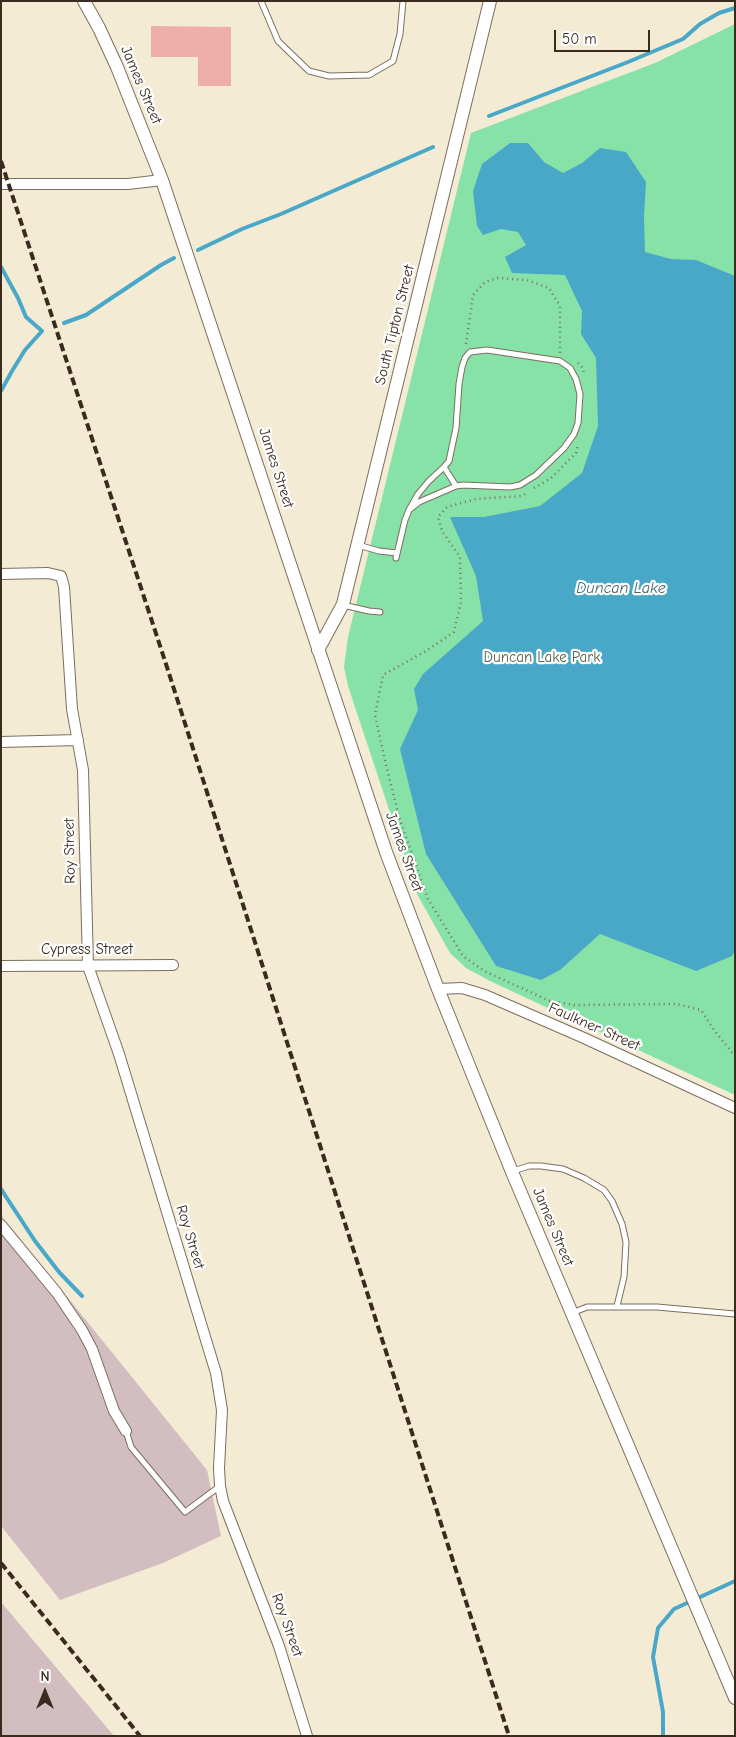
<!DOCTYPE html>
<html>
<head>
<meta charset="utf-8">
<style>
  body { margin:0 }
  #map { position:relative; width:736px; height:1737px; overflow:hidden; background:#f4ebd5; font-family:"Comic Neue",sans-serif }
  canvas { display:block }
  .frame { position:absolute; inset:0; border:2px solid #3b2a1e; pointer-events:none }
  .north { position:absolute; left:20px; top:1667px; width:50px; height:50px; -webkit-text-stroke:4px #fff; paint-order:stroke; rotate:0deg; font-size:14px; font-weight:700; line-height:20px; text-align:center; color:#3b2a1e }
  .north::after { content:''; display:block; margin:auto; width:18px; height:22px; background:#3b2a1e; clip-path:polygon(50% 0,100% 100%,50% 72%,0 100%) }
  .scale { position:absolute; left:554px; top:30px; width:96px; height:22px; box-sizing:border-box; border:2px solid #3b2a1e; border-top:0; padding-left:6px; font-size:15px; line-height:18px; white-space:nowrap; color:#3b2a1e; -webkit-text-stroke:4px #fff; paint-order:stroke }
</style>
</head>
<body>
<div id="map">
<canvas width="736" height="1737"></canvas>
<div class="frame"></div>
<div class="north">N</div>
<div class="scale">50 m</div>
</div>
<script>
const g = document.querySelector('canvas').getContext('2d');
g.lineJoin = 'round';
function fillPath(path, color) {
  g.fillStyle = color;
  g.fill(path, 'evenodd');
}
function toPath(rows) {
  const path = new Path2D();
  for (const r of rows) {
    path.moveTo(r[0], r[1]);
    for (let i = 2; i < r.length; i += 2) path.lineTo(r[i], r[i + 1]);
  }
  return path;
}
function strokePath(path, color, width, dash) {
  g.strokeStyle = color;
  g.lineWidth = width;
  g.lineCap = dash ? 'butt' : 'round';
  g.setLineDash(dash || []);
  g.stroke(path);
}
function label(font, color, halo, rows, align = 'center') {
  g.font = font + ' "Comic Neue",sans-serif';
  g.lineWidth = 4.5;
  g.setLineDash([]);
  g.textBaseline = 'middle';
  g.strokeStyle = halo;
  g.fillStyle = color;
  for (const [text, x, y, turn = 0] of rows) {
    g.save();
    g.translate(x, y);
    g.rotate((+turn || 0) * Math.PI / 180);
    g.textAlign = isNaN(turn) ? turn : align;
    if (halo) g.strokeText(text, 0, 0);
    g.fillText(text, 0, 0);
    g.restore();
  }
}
fillPath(toPath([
  [1,1215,207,1470,221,1536,163,1563,60,1600,1,1526],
  [1,1602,114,1736,1,1736]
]), '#d2bec1');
fillPath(toPath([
  [735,24,735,1095,490,981,466,968,450,953,417,894,348,686,344,667,348,637,471,133,655,63]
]), '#87e2a7');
fillPath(toPath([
  [510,143,528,143,544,162,563,173,582,163,600,148,626,152,646,182,644,217,645,252,671,259,696,260,735,276,735,950,732,956,696,971,600,934,560,970,541,980,496,966,426,854,400,749,418,710,414,689,423,674,483,621,476,576,450,517,484,517,540,506,582,473,598,426,596,358,581,334,582,311,565,275,512,273,505,257,526,245,518,232,501,229,483,235,477,226,473,191,482,164]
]), '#49a8c8');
strokePath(toPath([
  [489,116,628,62,683,39,700,24,719,13,735,8],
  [198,250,242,229,281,214,433,147],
  [1,267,18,298,26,317,42,331,25,350,12,371,1,391],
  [64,323,86,315,161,265,174,258],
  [1,1189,35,1241,59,1272,82,1296],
  [663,1736,663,1712,653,1657,658,1628,674,1609,735,1581]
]), '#49a8c8', 4);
fillPath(toPath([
  [151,26,231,27,231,86,198,86,198,57,151,57]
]), '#eeafab');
const service = toPath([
  [261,1,278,41,309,71,329,76,369,75,393,61,400,34,403,1],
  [444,467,456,486],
  [358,545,379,551,397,553],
  [396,558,405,520,409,510,418,494,429,481,444,467,449,461,456,428,459,384,462,367,465,358,470,352,487,350,560,361,570,368,576,379,580,394,578,423,574,434,564,448,536,475,520,485,510,487,463,485,456,486,419,502,409,510],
  [343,605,369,611,380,612],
  [513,1171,529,1166,541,1166,563,1169,584,1178,604,1190,612,1201,622,1224,626,1242,624,1277,617,1306],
  [572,1313,587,1307,657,1307,735,1314],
  [126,1431,131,1447,185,1512,220,1486]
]);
const minor = toPath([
  [1,184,128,184,162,180],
  [1,574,48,573,61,576,64,587,72,709,83,770,88,966,119,1054,216,1373,222,1410,219,1468,220,1486,223,1501,279,1646,307,1736],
  [1,742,78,740],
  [1,966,173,965],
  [438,989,462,988,485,995,584,1038,735,1108],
  [1,1225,57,1293,82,1330,92,1349,114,1411,126,1431]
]);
const tertiary = toPath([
  [84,1,99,28,117,67,162,180,386,852,438,989,512,1172,735,1698],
  [318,650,343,604,490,1]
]);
strokePath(service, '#7c6e5e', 7);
strokePath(minor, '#7c6e5e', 12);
strokePath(tertiary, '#7c6e5e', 14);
strokePath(toPath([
  [466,344,473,295,485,282,498,278,527,280,549,288,560,306,560,353],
  [578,363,583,368,584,373],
  [534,488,551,478,576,453,578,444],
  [525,494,521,496,476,499,447,507,438,517,442,531,460,557,461,602,454,632,426,651,383,675,375,715,386,765,399,817,428,899,463,956,484,971,550,1001,574,1005,677,1004,701,1010,714,1030,735,1056]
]), '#7c6e5e', 2.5, [1, 4]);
strokePath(service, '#fff', 5);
strokePath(minor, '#fff', 10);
strokePath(tertiary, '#fff', 12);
strokePath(toPath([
  [1,161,165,661,509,1736],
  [1,1563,140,1736]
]), '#3b2a1e', 4, [8, 4]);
label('15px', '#3b2a1e', '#fff', [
  ["James Street",141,85,67],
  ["South Tipton Street",395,325,-76],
  ["James Street",276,468,72],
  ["Roy Street",70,851,-91],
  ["James Street",404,852,70],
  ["Cypress Street",87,950],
  ["Faulkner Street",594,1027,24],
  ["James Street",553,1227,67],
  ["Roy Street",190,1237,73],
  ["Roy Street",287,1625,70]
]);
label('15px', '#526147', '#fff', [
  ["Duncan Lake Park",542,658]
]);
label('italic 16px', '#41636a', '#fff', [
  ["Duncan Lake",621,588]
]);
</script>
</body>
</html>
